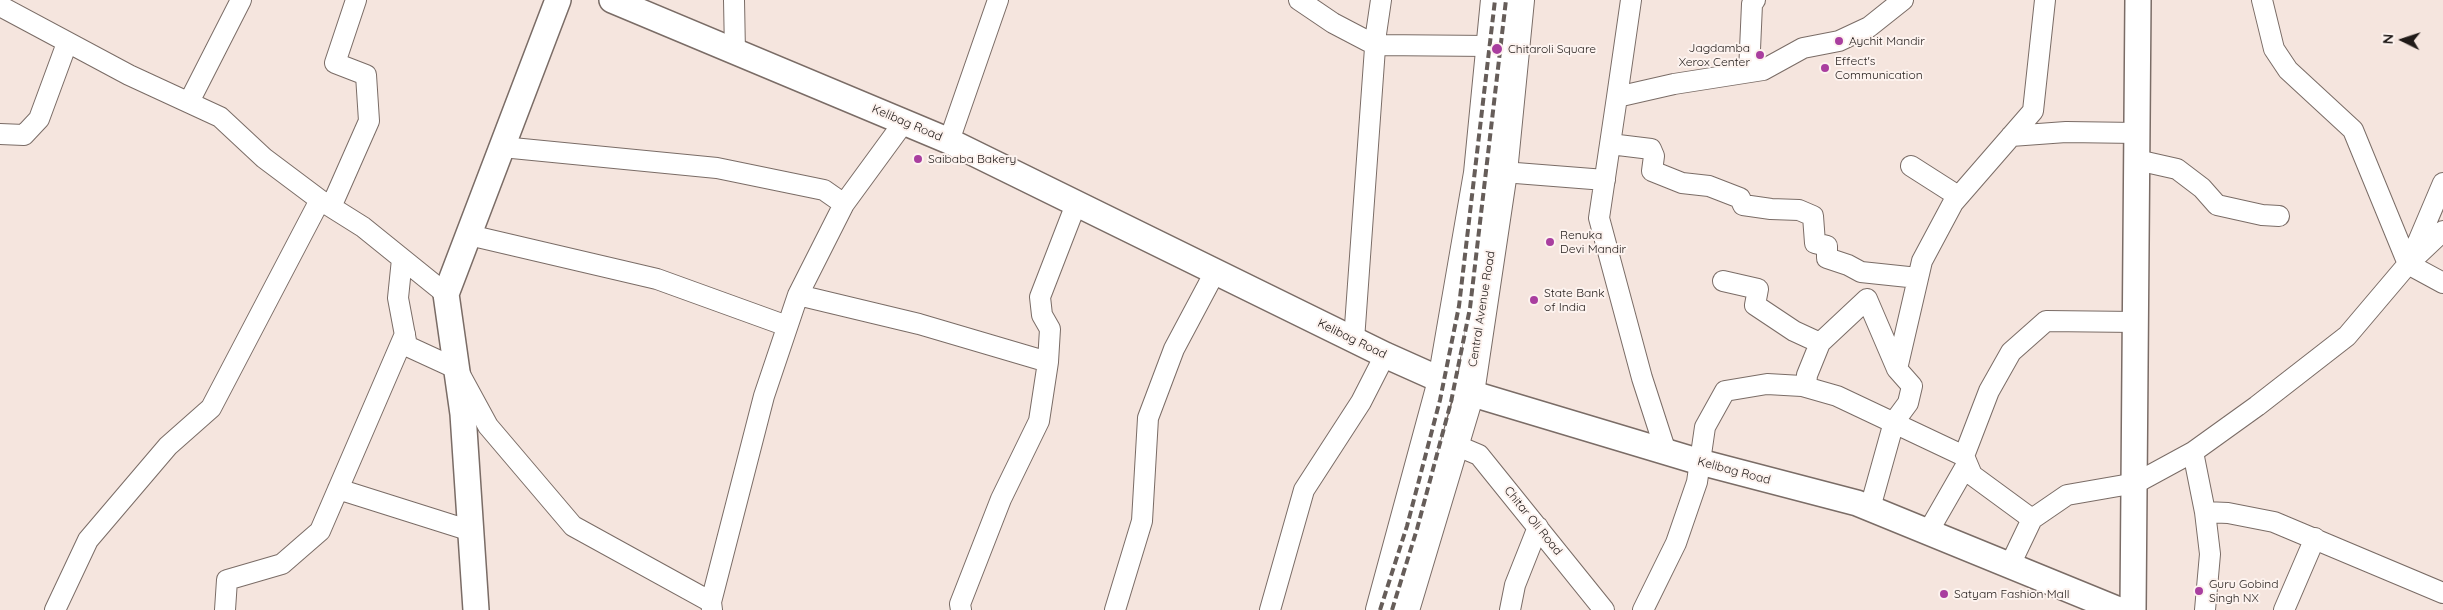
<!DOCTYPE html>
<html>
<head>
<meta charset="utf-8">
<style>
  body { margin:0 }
  #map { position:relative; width:2443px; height:610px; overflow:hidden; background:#f5e5de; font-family:Quicksand,sans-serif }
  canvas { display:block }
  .north { position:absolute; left:2378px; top:15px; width:50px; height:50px; -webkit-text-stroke:4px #fdf3ef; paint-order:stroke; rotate:274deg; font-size:14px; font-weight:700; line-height:20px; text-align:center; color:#201a18 }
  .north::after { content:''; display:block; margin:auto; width:18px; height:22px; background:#201a18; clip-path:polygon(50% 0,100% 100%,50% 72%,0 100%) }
</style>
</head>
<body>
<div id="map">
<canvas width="2443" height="610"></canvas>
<div class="north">N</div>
</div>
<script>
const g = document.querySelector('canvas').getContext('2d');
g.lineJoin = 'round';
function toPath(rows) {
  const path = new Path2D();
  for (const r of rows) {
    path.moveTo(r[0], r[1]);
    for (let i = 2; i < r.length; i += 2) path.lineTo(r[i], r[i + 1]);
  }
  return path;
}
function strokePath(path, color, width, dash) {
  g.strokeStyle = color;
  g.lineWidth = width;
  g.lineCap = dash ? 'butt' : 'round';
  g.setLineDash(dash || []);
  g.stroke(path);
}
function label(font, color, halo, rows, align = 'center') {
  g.font = font + ' Quicksand,sans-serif';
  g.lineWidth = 4;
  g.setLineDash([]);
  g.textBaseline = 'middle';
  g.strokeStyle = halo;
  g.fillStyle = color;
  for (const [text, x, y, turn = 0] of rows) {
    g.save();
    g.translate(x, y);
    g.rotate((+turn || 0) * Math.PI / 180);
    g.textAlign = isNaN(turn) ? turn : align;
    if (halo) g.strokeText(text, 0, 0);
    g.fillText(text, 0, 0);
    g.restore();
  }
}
const minor = toPath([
  [734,0,735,52],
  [1299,0,1333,23,1375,45,1490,46],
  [2262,0,2274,49,2288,70,2353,130,2408,264,2443,283],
  [0,6,129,75,220,117,264,158,320,200,363,227,446,294],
  [1749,72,1752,4,1755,0],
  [1617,97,1631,0],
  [189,102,241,0],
  [0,134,24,135,39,119,67,43],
  [2011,136,2066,132,2137,133],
  [949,141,998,0],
  [1610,144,1651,149,1654,156,1652,171,1682,183,1709,186,1740,198,1743,205,1771,209,1799,210,1813,216,1815,243,1827,246,1827,258,1848,265,1861,272,1918,278],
  [502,147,717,168,824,190,844,204],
  [2137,160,2177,169,2202,188,2217,205,2262,215,2279,216],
  [1911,166,1958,196],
  [1503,172,1605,180],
  [331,207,369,121,366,75,335,63,356,0],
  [469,235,657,279,787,326],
  [2412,256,2443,183],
  [402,259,398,298,407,346,457,369,488,426,573,526,711,602],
  [1723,281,1758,289,1755,305,1794,331,1820,343],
  [798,295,919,324,1048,362,1039,421,1001,499,960,604,961,610],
  [1354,340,1376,34,1381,0],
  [1048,362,1050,329,1042,315,1040,297,1076,204],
  [1806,387,1807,375,1820,343,1867,299,1897,369],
  [1453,444,1479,455,1604,610],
  [1666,452,1642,378,1599,218,1617,97,1674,84,1763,70,1803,48,1839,41,1869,27,1903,0],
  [2193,452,2205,512,2210,554,2205,610],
  [1964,456,1989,391,2011,352,2046,321,2136,322],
  [338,489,471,531],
  [1870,508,1894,422,1908,403,1912,386,1897,369,1922,261,1953,203,2033,111,2045,0],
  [2205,512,2228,513,2274,522,2443,593],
  [1928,532,1967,464],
  [2010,565,2032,519,2067,495,2136,483,2193,452,2257,406,2347,336,2408,264,2443,231],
  [55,610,88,540,168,446,211,408,320,200],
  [225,610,227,580,282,564,320,531,405,334],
  [712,610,711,602,764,396,798,295,844,204,904,122],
  [1115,610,1142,521,1148,418,1174,349,1215,272],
  [1270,610,1304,490,1361,402,1385,355],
  [1510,610,1515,585,1538,527],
  [1643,610,1676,543,1697,482,1705,427,1725,391,1767,384,1802,386,1837,396,1964,456,1972,475,2032,519],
  [2284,610,2315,538]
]);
const tertiary = toPath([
  [612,0,949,141,1385,355,1470,393,1700,462,1857,503,2119,610],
  [476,610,463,414,446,294,558,0],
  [2133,610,2138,0]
]);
const primary = toPath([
  [1380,610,1442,381,1478,173,1495,0],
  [1405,610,1470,393,1503,172,1520,0]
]);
strokePath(minor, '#7a6c66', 22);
strokePath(tertiary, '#7a6c66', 28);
strokePath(primary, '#7a6c66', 30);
strokePath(minor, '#fff', 20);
strokePath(tertiary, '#fff', 25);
strokePath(primary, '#fff', 28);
strokePath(toPath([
  [1380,610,1407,526,1440,400,1459,306,1495,0],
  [1392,610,1417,529,1451,402,1470,308,1506,0]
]), '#665d59', 4, [8, 4]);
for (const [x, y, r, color] of [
  [1839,41,5,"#a93e9f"],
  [1497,49,6,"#a93e9f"],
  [1760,55,5,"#a93e9f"],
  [1825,68,5,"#a93e9f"],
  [918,159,5,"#a93e9f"],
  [1550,242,5,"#a93e9f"],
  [1534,300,5,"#a93e9f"],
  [2199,591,5,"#a93e9f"],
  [1944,594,5,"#a93e9f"]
]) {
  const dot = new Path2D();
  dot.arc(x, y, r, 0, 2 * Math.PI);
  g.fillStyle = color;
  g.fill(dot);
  strokePath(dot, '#fdf3ef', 2);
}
label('12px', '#201a18', '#fdf3ef', [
  ["Aychit Mandir",1849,41],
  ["Jagdamba",1750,48,"right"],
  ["Xerox Center",1750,62,"right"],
  ["Chitaroli Square",1508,49],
  ["Effect's",1835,61],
  ["Communication",1835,75],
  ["Saibaba Bakery",928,159],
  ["Renuka",1560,235],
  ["Devi Mandir",1560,249],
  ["State Bank",1544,293],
  ["of India",1544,307],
  ["Guru Gobind",2209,584],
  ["Singh NX",2209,598],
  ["Satyam Fashion Mall",1954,594]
], 'left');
label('12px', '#201a18', '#fdf3ef', [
  ["Kelibag Road",907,123,23],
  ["Central Avenue Road",1482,309,-81],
  ["Kelibag Road",1352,339,26],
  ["Kelibag Road",1734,471,15],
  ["Chitar Oli Road",1533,521,51]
]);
</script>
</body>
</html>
